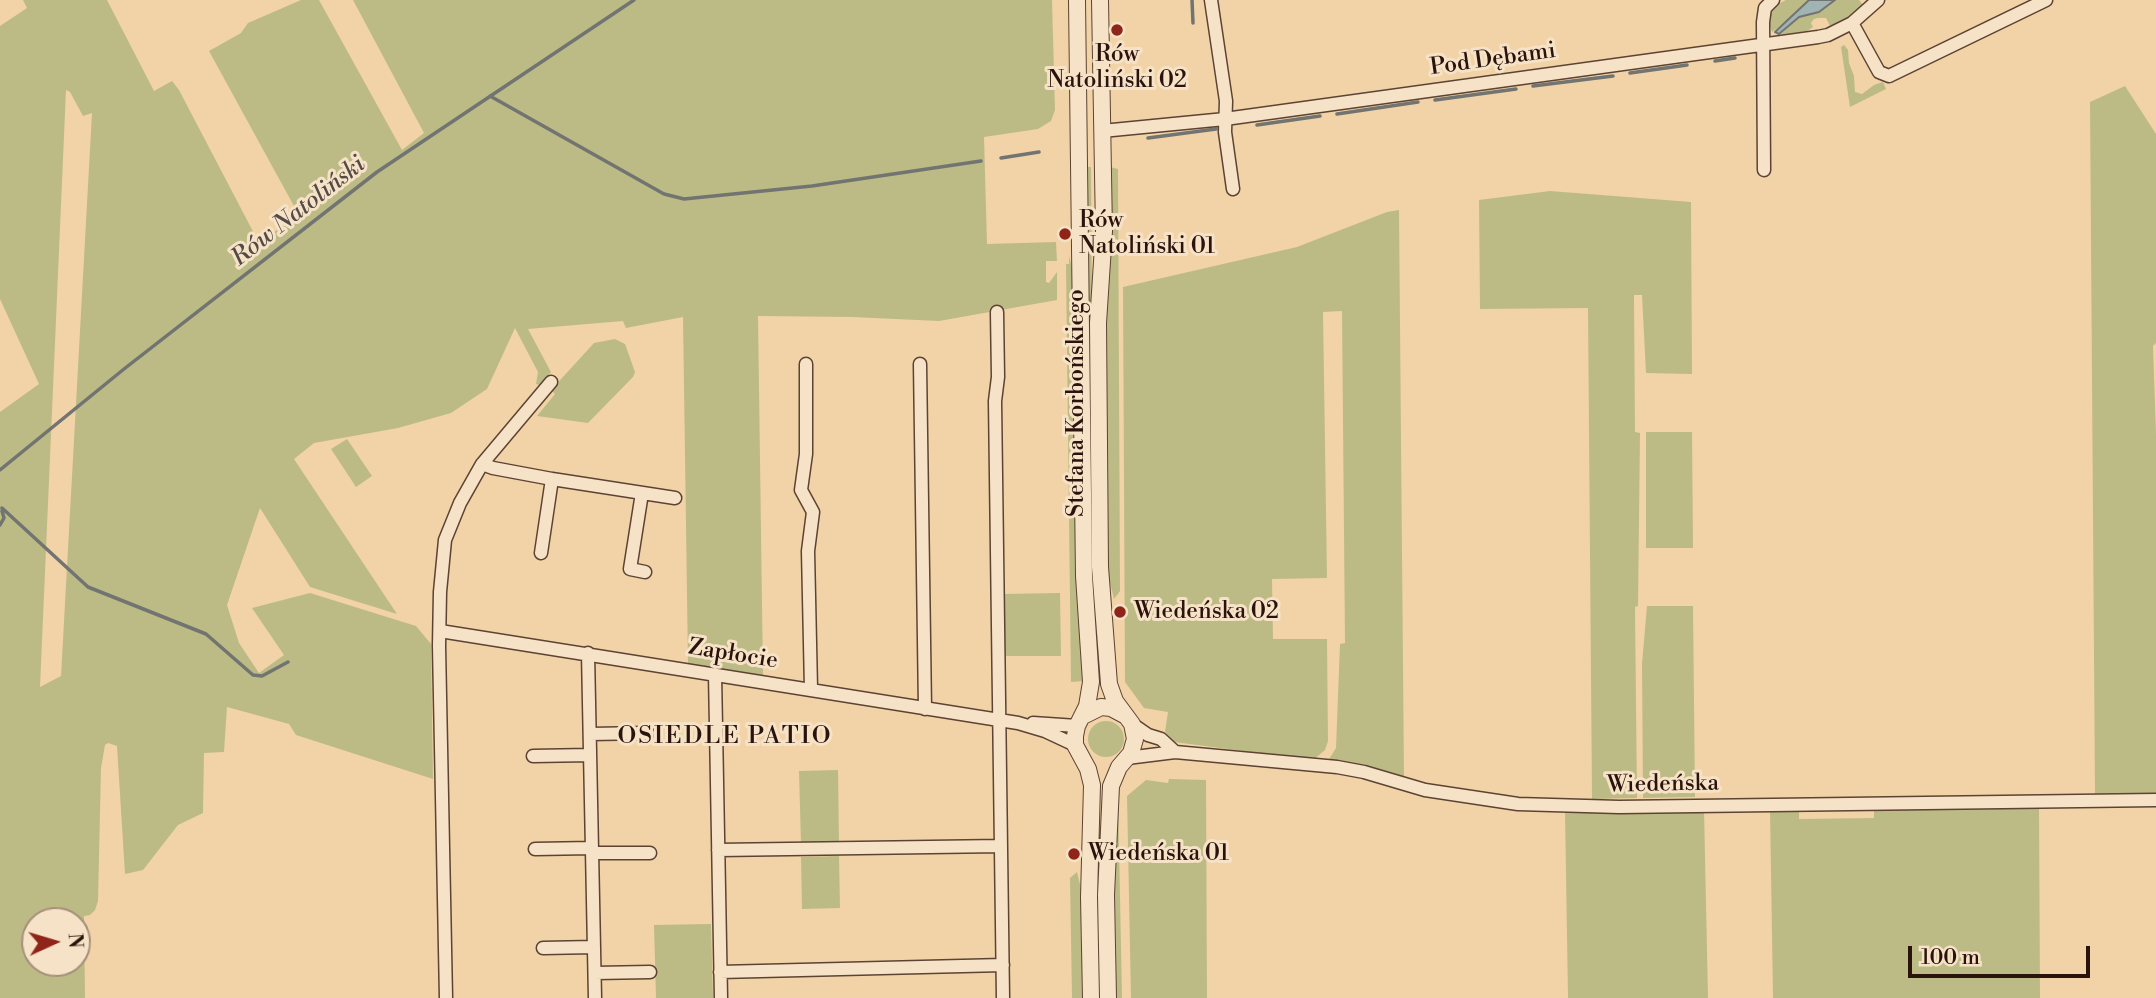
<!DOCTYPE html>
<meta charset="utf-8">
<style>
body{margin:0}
#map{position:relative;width:2156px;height:998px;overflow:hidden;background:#f1d3a7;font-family:"Libre Bodoni",serif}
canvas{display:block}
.north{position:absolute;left:21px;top:907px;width:70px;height:70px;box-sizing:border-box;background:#f6e2c6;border:2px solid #a48f7c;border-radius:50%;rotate:86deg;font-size:19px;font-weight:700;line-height:28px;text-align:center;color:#2a130c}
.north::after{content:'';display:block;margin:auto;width:24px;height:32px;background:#8f2418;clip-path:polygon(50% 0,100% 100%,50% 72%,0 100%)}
.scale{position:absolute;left:1908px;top:946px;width:182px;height:32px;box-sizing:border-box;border:4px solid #2a130c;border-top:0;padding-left:9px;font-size:21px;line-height:24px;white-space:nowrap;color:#2a130c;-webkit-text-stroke:5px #f6e2c6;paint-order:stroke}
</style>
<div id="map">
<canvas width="2156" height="998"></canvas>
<div class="north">N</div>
<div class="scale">100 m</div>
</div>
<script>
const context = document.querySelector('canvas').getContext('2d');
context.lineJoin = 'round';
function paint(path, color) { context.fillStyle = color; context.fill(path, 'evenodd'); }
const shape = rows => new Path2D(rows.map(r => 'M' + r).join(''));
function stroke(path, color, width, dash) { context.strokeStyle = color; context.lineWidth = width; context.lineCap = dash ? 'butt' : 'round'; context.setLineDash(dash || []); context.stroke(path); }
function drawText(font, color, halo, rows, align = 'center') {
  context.font = font + ' "Libre Bodoni",serif'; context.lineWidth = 6; context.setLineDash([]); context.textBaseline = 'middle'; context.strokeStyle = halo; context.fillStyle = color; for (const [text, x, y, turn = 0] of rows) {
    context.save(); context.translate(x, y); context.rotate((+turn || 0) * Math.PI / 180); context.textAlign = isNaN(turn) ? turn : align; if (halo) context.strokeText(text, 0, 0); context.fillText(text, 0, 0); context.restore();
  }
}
paint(shape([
 [23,0,107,0,154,91,172,81,179,90,258,241,300,217,209,51,241,33,248,23,301,0,319,0,402,150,424,133,353,0,1052,0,1055,110,1051,121,1038,129,984,137,987,244,1056,242,1057,261,1046,261,1046,282,1049,283,1057,272,1057,300,939,321,852,317,758,316,763,675,688,664,683,317,626,328,623,321,528,329,551,372,540,385,536,384,538,372,515,328,487,389,451,413,398,428,314,443,294,459,397,614,310,587,260,508,227,605,239,643,259,673,284,655,252,608,310,593,416,626,431,644,433,779,296,735,289,724,227,707,224,752,204,753,203,813,178,825,143,870,125,874,117,746,108,743,105,745,101,768,98,901,95,910,90,915,84,916,85,998,0,998,0,412,39,384,0,299,0,26,27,8],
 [66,90,70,92,83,116,92,113,61,676,40,687],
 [35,921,77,921,77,963,35,963],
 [1786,0,1809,0,1791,18,1772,32,1769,23,1769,16,1776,5],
 [1835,0,1859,0,1863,5,1857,12,1830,26,1826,18,1818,18,1814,19,1811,23,1813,27,1807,31,1780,35,1799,17,1819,12],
 [1844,45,1848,50,1849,63,1854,76,1855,92,1862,94,1874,85,1883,82,1886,89,1850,107,1841,47],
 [2125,86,2156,134,2156,343,2153,346,2156,434,2156,795,2095,795,2090,102],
 [1086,167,1091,167,1092,303,1102,680,1098,681,1090,558],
 [1110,167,1118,169,1120,591,1114,599,1107,571,1105,319],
 [1550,191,1691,202,1692,374,1646,373,1642,295,1634,295,1635,432,1640,433,1638,606,1635,607,1637,798,1592,799,1588,308,1480,309,1479,200],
 [1399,210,1404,779,1328,761,1336,748,1340,644,1345,643,1342,311,1323,312,1327,578,1272,579,1273,639,1327,639,1328,741,1325,750,1313,760,1174,742,1165,732,1168,712,1144,708,1125,682,1123,287,1297,247,1387,212],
 [1069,256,1074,276,1085,681,1071,682,1066,264,1069,264],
 [615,339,625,344,635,372,633,377,588,423,537,416,555,394,551,390,594,343],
 [1646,432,1692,432,1693,548,1646,548],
 [347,439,372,476,356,487,331,449],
 [1060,593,1061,656,1005,656,1004,594],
 [1647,606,1693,606,1695,797,1643,798,1642,664],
 '1088 739a18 18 0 1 1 36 0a18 18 0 1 1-36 0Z',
 [838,770,839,843,801,844,799,771],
 [1169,779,1206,780,1207,998,1131,998,1127,796,1146,780,1168,783],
 [1118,795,1122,998,1114,998,1112,887],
 [2039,806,2040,998,1773,998,1770,809,1799,808,1799,819,1874,818,1874,807],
 [1704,809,1708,998,1568,998,1565,811],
 [839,856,840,908,802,909,801,857],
 [1077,872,1083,897,1084,998,1072,998,1070,878],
 [711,924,713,998,656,998,654,925]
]), '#bdbb85');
const water = shape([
 [1809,0,1835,0,1819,12,1799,17,1779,34,1775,32,1809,0]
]);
paint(water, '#a1b4b4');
stroke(water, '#717471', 2);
stroke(shape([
 [1192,0,1193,23],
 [1715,61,1735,58],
 [1630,73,1687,65],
 [1533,86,1613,76],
 [490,96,664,194,684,199,812,186,981,161],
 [1435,100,1516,89],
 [1337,114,1418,102],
 [1257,125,1320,116],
 [1148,138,1216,129],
 [1001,158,1039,152],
 [0,470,124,369,377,172,634,0],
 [2,508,88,587,206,634,253,675,262,676,288,662],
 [0,525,4,518,2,511]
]), '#717471', 3.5);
const minor = shape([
 [1211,0,1226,101,1225,132,1233,189],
 [1852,23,1879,72,1889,76,2046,0],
 [1102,131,1225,119,1818,37,1828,35,1852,23,1878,0],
 [1764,170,1763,22,1765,8,1773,0],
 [997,312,998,377,995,401,1003,998],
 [806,364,806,454,801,490,813,512,808,551,811,689],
 [920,364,925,709],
 [482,464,493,468,552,479,675,498],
 [642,493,630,569,645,572],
 [541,553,552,479],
 [440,631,1018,723,1045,731,1075,745],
 [588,653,595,998],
 [715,674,721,998],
 [1033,723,1077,726],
 [1132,724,1148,735,1161,739,1175,752],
 [590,734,648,733],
 [533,756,590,755],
 [1127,758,1175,752,1337,767,1364,772,1425,790,1518,804,1619,807,2156,800],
 [535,849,592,848],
 [718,850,1001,846],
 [592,853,650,853],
 [543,948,594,947],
 [720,972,1003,965],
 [595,973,650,972],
 [446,998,439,646,440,592,445,540,460,503,482,464,551,382]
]);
const tertiary = shape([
 [1077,0,1084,576,1091,682,1087,706,1077,726,1075,736,1075,745,1088,769,1092,785,1089,897,1091,998],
 [1100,0,1104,231,1098,323,1100,567,1109,684,1115,701,1132,724,1135,739,1131,753,1119,767,1111,786,1106,895,1108,998],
 [1083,716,1101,707,1111,708,1126,716]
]);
stroke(minor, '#5c4333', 15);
stroke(tertiary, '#5c4333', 18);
stroke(minor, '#f6e2c6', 12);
stroke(tertiary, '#f6e2c6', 16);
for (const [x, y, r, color] of [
 [1117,30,7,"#8f2418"],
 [1065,234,7,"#8f2418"],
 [1120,612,7,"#8f2418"],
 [1074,854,7,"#8f2418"]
]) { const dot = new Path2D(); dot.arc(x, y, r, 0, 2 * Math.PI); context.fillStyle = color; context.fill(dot); stroke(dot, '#f6e2c6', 2.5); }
drawText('23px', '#2a130c', '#f6e2c6', [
 ["Rów",1117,55,"center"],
 ["Natoliński 02",1117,81,"center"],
 ["Rów",1079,221],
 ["Natoliński 01",1079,247],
 ["Wiedeńska 02",1134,612],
 ["Wiedeńska 01",1088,854]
], 'left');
drawText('23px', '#2a130c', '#f6e2c6', [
 ["Pod Dębami",1493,60,-8],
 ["Stefana Korbońskiego",1077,403,-90],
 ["Zapłocie",733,655,9],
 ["Wiedeńska",1663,785,-1]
]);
drawText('italic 24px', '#544b47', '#f6e2c6', [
 ["Rów Natoliński",299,212,-38]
]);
context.letterSpacing = '2px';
drawText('24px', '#2a130c', '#f6e2c6', [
 ["OSIEDLE PATIO",725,737]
]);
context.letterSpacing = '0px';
</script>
